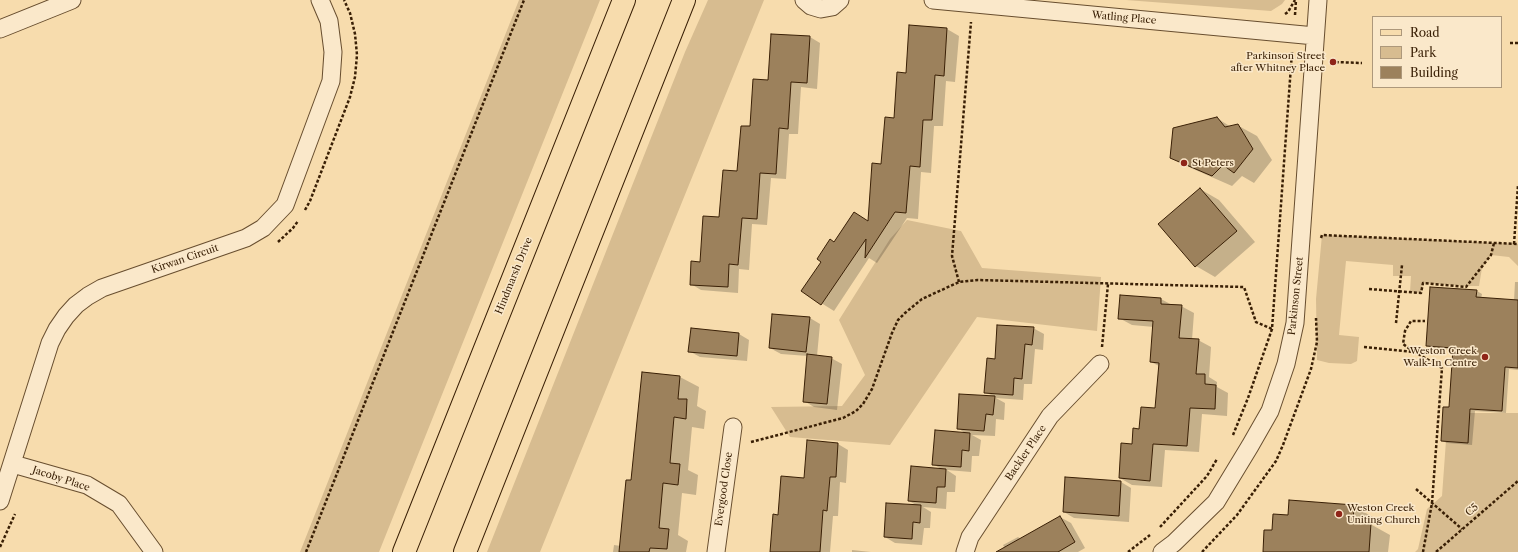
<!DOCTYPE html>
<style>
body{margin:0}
#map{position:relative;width:1518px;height:552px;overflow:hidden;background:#f7dcad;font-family:"Libre Caslon Text",serif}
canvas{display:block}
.legend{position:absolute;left:1372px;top:16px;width:130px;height:72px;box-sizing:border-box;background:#fae8ca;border:1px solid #ad987b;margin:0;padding:5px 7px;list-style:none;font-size:12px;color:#391f05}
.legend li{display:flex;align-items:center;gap:8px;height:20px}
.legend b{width:20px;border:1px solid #ad987b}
</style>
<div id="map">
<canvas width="1518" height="552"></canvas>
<ul class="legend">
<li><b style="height:5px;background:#f7dcad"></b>Road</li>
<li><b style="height:11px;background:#d7bc90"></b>Park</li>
<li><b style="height:11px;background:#9c815c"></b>Building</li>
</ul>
</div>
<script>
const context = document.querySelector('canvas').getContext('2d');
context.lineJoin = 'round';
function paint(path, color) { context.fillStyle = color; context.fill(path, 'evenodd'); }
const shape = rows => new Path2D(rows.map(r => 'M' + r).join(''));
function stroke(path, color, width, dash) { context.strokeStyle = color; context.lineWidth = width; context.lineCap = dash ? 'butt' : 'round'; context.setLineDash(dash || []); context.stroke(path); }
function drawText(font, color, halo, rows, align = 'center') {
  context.font = font + ' "Libre Caslon Text",serif'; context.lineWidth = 3; context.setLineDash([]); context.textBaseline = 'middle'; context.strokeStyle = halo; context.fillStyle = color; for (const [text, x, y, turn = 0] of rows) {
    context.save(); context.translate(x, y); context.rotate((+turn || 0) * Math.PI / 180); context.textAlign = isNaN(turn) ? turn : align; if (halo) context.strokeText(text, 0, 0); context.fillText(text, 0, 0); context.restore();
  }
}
paint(shape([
 [519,0,600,0,379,552,300,552],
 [708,0,764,0,540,552,487,552,685,52],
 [1126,0,1285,0,1282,4,1271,11],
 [907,220,961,231,982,268,1101,277,1097,331,977,317,890,445,790,437,771,407,842,406,865,375,839,320,890,239],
 [1322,235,1518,244,1518,266,1509,257,1491,255,1482,268,1479,286,1467,286,1423,283,1421,293,1410,292,1411,276,1393,276,1393,265,1346,261,1339,335,1359,337,1357,361,1351,364,1329,363,1317,360,1316,299],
 [1448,413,1518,413,1518,552,1415,552,1418,549,1427,509,1442,496]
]), '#d7bc90');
paint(shape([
 [947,29,959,36,955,82,946,81,943,126,934,126,931,173,921,172,918,219,907,218,877,263,869,258,834,311,802,291,835,243,869,222,882,165,907,74],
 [772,35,810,37,820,43,817,89,801,87,798,134,789,134,786,179,771,178,767,225,752,224,749,270,739,269,738,293,701,290,691,284,720,218,738,172,751,127,769,81],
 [1217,118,1231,127,1237,125,1257,136,1272,160,1254,183,1242,176,1232,186,1191,168,1172,157],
 [1200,189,1219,200,1255,242,1215,277,1196,266],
 [1515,282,1518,282,1518,370,1509,369,1506,413,1475,411,1472,445,1447,443,1442,441,1450,408,1454,350,1432,348,1427,345,1477,291,1482,294,1481,299,1514,301],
 [1161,299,1172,305,1181,306,1194,313,1192,340,1198,340,1211,347,1209,377,1217,382,1217,387,1228,393,1227,416,1202,414,1199,452,1165,450,1162,487,1132,485,1120,478,1140,430,1156,409,1159,366,1151,362,1154,327,1132,325,1119,318],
 [810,318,820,324,817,356,831,358,842,364,837,410,814,407,804,401,808,356,781,354,770,348],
 [1033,328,1044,334,1043,350,1035,349,1032,384,1024,384,1023,400,996,398,1005,403,1004,420,996,419,995,436,972,435,981,440,979,456,972,456,971,472,947,470,956,476,955,492,947,492,946,509,923,507,931,512,930,528,924,528,922,545,895,543,885,537,918,506,909,501,943,470,933,464,966,434,958,428,995,397,985,392,996,360],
 [739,334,749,340,747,361,700,357,689,351],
 [643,373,680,377,699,387,697,406,706,411,704,429,692,427,688,470,698,475,696,495,682,493,678,535,688,541,686,552,613,552,614,545,621,546,632,481],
 [808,441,838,444,848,450,846,483,840,482,838,516,833,516,830,552,771,552,779,516,805,479],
 [1121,482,1131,488,1129,522,1074,518,1064,512],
 [1353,506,1373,517,1372,525,1390,535,1388,552,1264,552,1273,531,1289,516],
 [1060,517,1071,523,1085,548,1078,552,1007,552,1003,545,1018,537,1021,539],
 [852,550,871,552,852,552]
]), '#0003');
const building = shape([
 [909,25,947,28,944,76,935,75,932,120,923,120,920,167,910,166,906,213,895,212,865,258,866,239,821,305,801,291,821,262,817,259,830,239,834,242,854,212,868,221,872,163,881,164,885,117,894,118,897,72,906,73,909,25],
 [771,34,810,36,807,83,791,82,788,129,779,128,776,174,760,173,757,219,742,218,738,265,729,264,728,287,690,285,691,261,700,262,703,216,719,217,723,170,737,171,741,126,750,126,753,79,768,80,771,34],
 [1217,117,1225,127,1238,124,1253,149,1234,173,1223,165,1212,176,1170,158,1173,128,1217,117],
 [1200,188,1237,231,1195,267,1158,224,1200,188],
 [1430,287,1477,290,1476,297,1518,300,1518,368,1505,367,1502,411,1470,409,1468,443,1441,441,1443,407,1449,407,1453,348,1426,346,1430,287],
 [1120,295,1161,298,1161,304,1182,305,1179,338,1199,339,1196,374,1205,374,1205,384,1216,385,1215,409,1190,408,1187,446,1153,444,1150,481,1119,478,1121,443,1132,444,1133,428,1139,429,1141,407,1155,408,1159,363,1150,362,1153,321,1118,319,1120,295],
 [772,314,810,317,806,352,769,348,772,314],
 [997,325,1034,327,1032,345,1025,344,1022,379,1014,378,1013,395,984,393,987,358,995,359,997,325],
 [691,328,739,333,737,356,688,352,691,328],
 [807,354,832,357,827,404,803,402,807,354],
 [642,372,680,376,678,399,687,399,686,419,674,417,670,463,680,464,678,485,663,483,659,528,669,529,667,549,650,548,649,552,619,552,626,480,631,480,642,372],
 [959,394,995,396,993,415,986,414,984,431,957,429,959,394],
 [935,430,970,433,969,451,962,450,961,467,932,465,935,430],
 [807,440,838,443,836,477,830,477,827,511,823,510,820,552,770,552,773,514,778,515,781,476,804,478,807,440],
 [911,466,946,469,945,487,937,487,936,503,908,501,911,466],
 [1065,477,1121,481,1119,516,1063,512,1065,477],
 [1289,500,1354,505,1353,522,1371,523,1369,552,1263,552,1264,530,1272,530,1273,514,1288,515,1289,500],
 [886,503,921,505,920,523,913,522,912,539,884,537,886,503],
 [1060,516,1075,542,1058,552,996,552,1060,516]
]);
paint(building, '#9c815c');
stroke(building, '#391f05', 1);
const street = shape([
 [804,0,811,6,821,9,832,7,840,0],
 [933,0,1315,36],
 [0,29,72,0],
 [13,464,87,485,119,504,154,552],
 [0,501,50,343,57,329,66,316,76,305,88,296,102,288,246,238,263,228,285,205,331,81,333,52,329,21,320,0],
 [716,552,733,427],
 [965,552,970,537,1050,416,1100,364],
 [1162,552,1174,543,1216,502,1250,446,1270,411,1286,364,1295,323,1318,0]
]);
const primary = shape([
 [404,552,624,0],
 [465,552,684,0]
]);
stroke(street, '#684e2f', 19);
stroke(primary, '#391f05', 24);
stroke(shape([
 [1285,14,1288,12,1295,0],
 [1295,15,1296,0],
 [1510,43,1518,43],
 [1334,60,1333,62,1362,63],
 [305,210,310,201,350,97,355,77,357,55,355,34,350,13,344,0],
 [1321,238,1322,235,1518,244],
 [278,242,293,228,298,221],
 [1514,244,1518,185],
 [959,282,952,256,971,22],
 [1369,289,1421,293,1423,283,1466,287,1491,255,1494,243],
 [1396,323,1402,265],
 [1102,347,1108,284],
 [1364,347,1415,352,1442,368,1432,503,1423,552],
 [1414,352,1403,344,1405,331,1411,321,1425,321],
 [1233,435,1248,398,1272,329,1292,52],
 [751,442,843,418,856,411,863,404,872,389,892,333,898,320,905,313,922,299,959,282,978,280,1244,287,1256,322,1272,329],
 [1416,489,1462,529],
 [1160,527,1207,476,1217,459],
 [0,547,15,514],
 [306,552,524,0],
 [1128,552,1150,535],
 [1202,552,1237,515,1276,461,1283,445,1311,369,1317,342,1316,318],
 [1436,552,1518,481]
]), '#391f05', 2.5, [3, 2]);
stroke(street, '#fae8ca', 17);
stroke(primary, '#f7dcad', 22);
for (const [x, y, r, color] of [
 [1333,62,4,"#8f2418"],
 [1184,163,4,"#8f2418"],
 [1485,357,4,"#8f2418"],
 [1339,514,4,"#8f2418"]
]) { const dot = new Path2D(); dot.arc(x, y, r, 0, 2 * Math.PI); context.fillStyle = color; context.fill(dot); stroke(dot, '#fae8ca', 1.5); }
drawText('10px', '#391f05', '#fae8ca', [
 ["Watling Place",1124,18,5],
 ["Kirwan Circuit",185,259,-19],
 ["Hindmarsh Drive",514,276,-68],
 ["Parkinson Street",1296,296,-84],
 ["Backler Place",1026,453,-56],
 ["Jacoby Place",61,479,18],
 ["Evergood Close",724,489,-82],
 ["C5",1472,510,-41]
]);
drawText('10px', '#391f05', '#fae8ca', [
 ["Parkinson Street",1325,56],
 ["after Whitney Place",1325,68],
 ["St Peters",1192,163,"left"],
 ["Weston Creek",1477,351],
 ["Walk-In Centre",1477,363],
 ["Weston Creek",1347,508,"left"],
 ["Uniting Church",1347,520,"left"]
], 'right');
</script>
